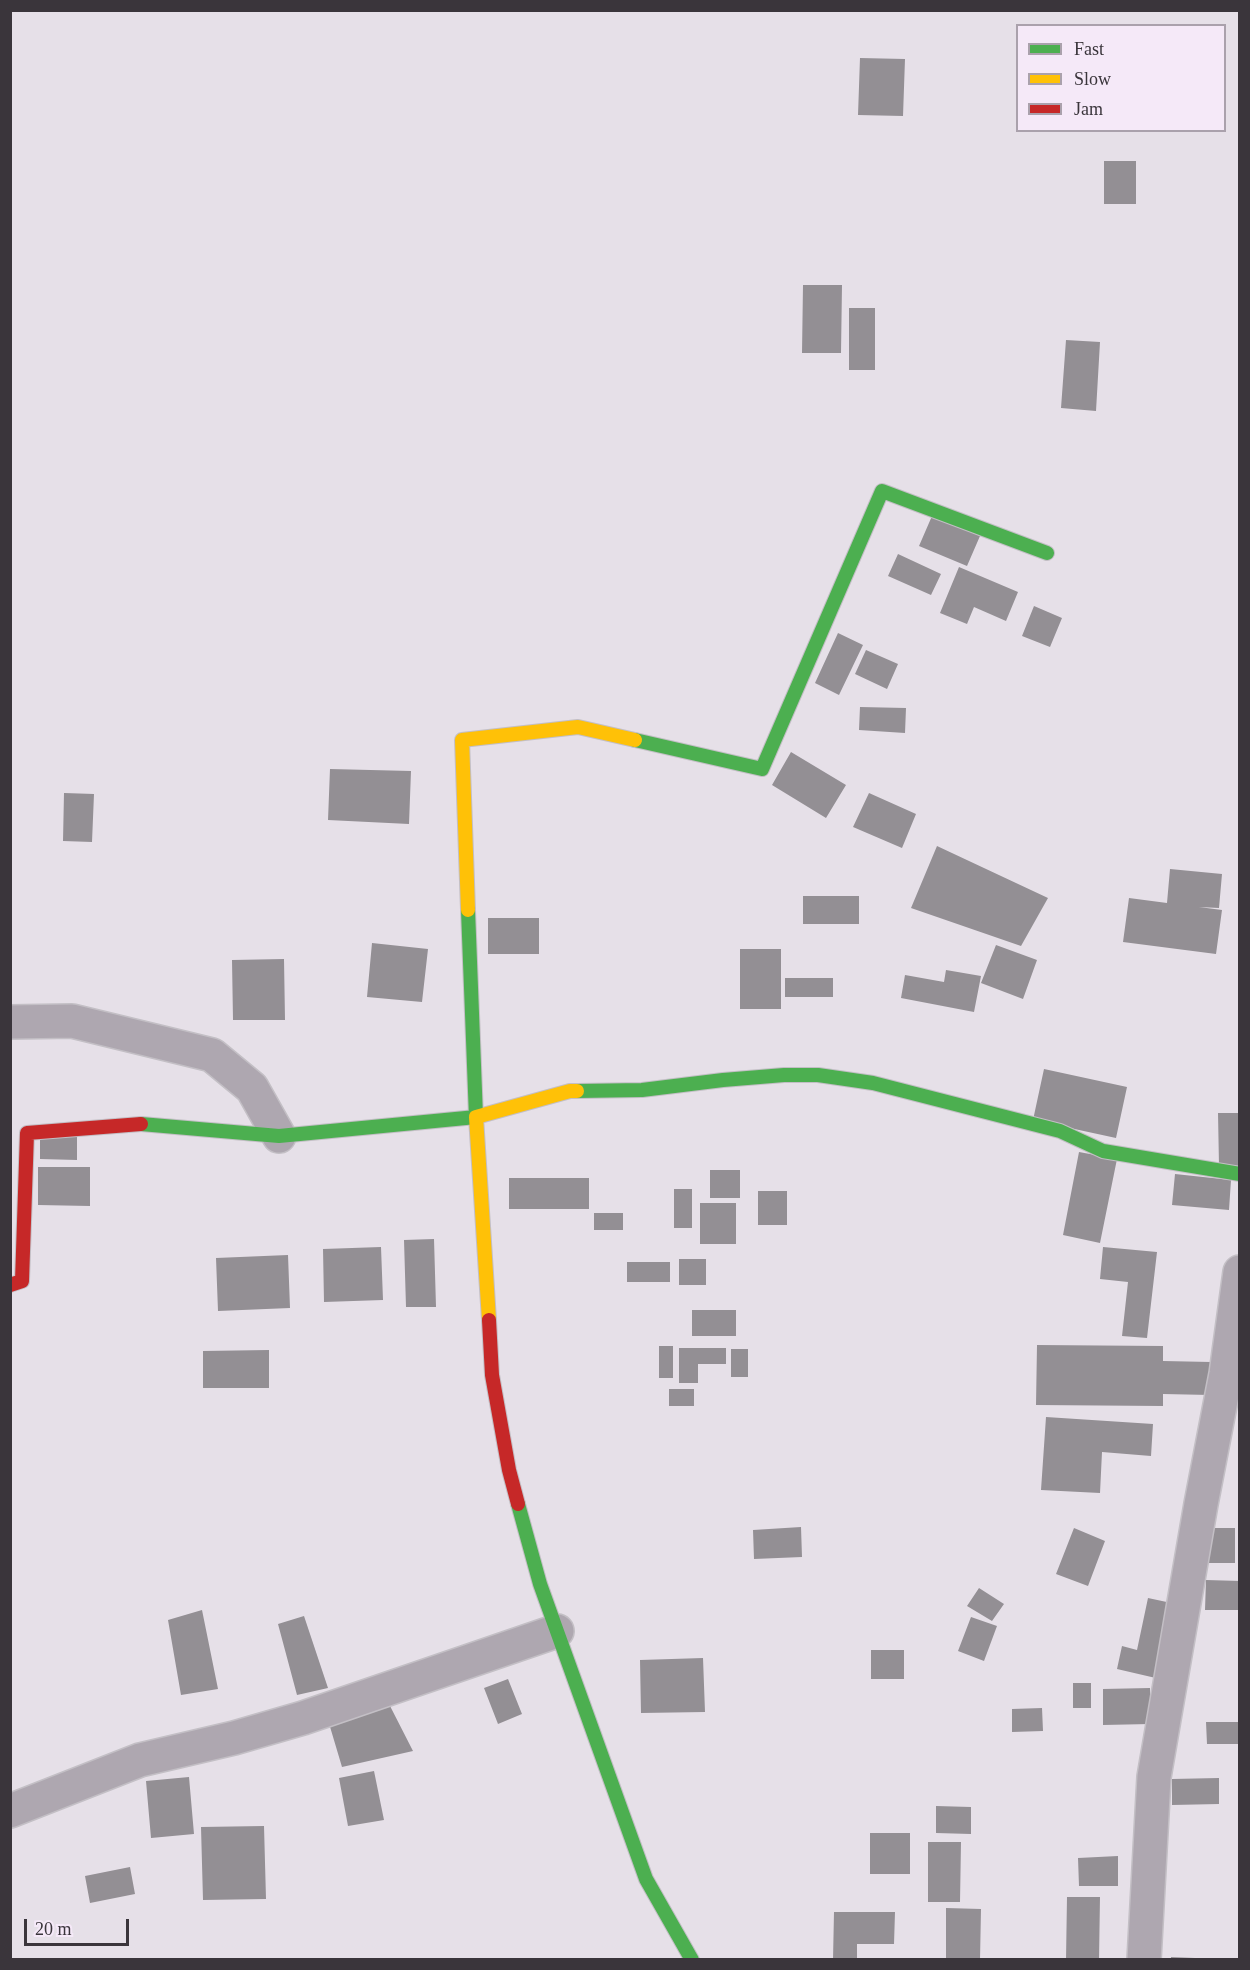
<!DOCTYPE html>
<style>
body{margin:0}
#map{position:relative;width:1250px;height:1970px;overflow:hidden;background:#e6e0e8;font-family:Georgia,serif}
canvas{display:block}
.frame{position:absolute;inset:0;border:12px solid #3a353b;pointer-events:none}
.legend{position:absolute;left:1016px;top:24px;width:210px;height:108px;box-sizing:border-box;background:#f5e9f8;border:2px solid #aaa1ac;margin:0;padding:8px 10px;list-style:none;font-size:18px;color:#3a353b}
.legend li{display:flex;align-items:center;gap:12px;height:30px}
.legend b{width:30px;border:2px solid #aaa1ac}
.scale{position:absolute;left:24px;top:1919px;width:105px;height:27px;box-sizing:border-box;border:3px solid #3a353b;border-top:0;padding-left:8px;font-size:18px;line-height:21px;white-space:nowrap;color:#3a353b;-webkit-text-stroke:4px #f5e9f8;paint-order:stroke}
</style>
<div id="map">
<canvas width="1250" height="1970"></canvas>
<div class="frame"></div>
<ul class="legend">
<li><b style="height:8px;background:#4caf50"></b>Fast</li>
<li><b style="height:8px;background:#ffc107"></b>Slow</li>
<li><b style="height:8px;background:#c62828"></b>Jam</li>
</ul>
<div class="scale">20 m</div>
</div>
<script>
const context = document.querySelector('canvas').getContext('2d');
context.lineJoin = 'round';
function paint(path, color) { context.fillStyle = color; context.fill(path, 'evenodd'); }
const shape = rows => new Path2D(rows.map(r => 'M' + r).join(''));
function stroke(path, color, width, dash) { context.strokeStyle = color; context.lineWidth = width; context.lineCap = dash ? 'butt' : 'round'; context.setLineDash(dash || []); context.stroke(path); }
paint(shape([
 [860,58,905,59,903,116,858,115],
 [1104,161,1136,161,1136,204,1104,204],
 [803,285,842,285,841,353,802,353],
 [849,308,875,308,875,370,849,370],
 [1066,340,1100,342,1096,411,1061,408],
 [932,516,980,536,967,566,919,546],
 [898,554,941,574,931,595,888,576],
 [959,567,1018,592,1006,621,974,607,967,624,940,613],
 [1034,606,1062,618,1050,647,1022,636],
 [838,633,863,645,839,695,815,683],
 [866,650,898,664,887,689,855,674],
 [860,707,906,708,905,733,859,730],
 [791,752,846,785,826,818,772,785],
 [330,769,411,771,409,824,328,820],
 [64,793,94,794,92,842,63,841],
 [869,793,916,814,902,848,853,827],
 [937,846,1048,898,1021,946,911,908],
 [1170,869,1222,874,1219,908,1199,907,1222,910,1216,954,1123,942,1129,898,1167,903],
 [803,896,859,896,859,924,803,924],
 [488,918,539,918,539,954,488,954],
 [372,943,428,949,422,1002,367,997],
 [996,945,1037,960,1023,999,981,983],
 [740,949,781,949,781,1009,740,1009],
 [284,959,285,1020,233,1020,232,960],
 [946,970,981,976,974,1012,901,998,905,975,944,982],
 [785,978,833,978,833,997,785,997],
 [1044,1069,1127,1087,1116,1138,1033,1120],
 [1218,1113,1240,1113,1240,1166,1219,1166],
 [40,1135,77,1135,77,1160,40,1159],
 [1079,1152,1117,1159,1100,1243,1063,1235],
 [38,1167,90,1167,90,1206,38,1205],
 [710,1170,740,1170,740,1198,710,1198],
 [1175,1174,1231,1180,1229,1210,1172,1205],
 [509,1178,589,1178,589,1209,509,1209],
 [674,1189,692,1189,692,1228,674,1228],
 [758,1191,787,1191,787,1225,758,1225],
 [700,1203,736,1203,736,1244,700,1244],
 [594,1213,623,1213,623,1230,594,1230],
 [434,1239,436,1307,406,1307,404,1240],
 [381,1247,383,1300,324,1302,323,1249],
 [1103,1247,1157,1252,1147,1338,1122,1336,1128,1282,1100,1279],
 [288,1255,290,1308,218,1311,216,1258],
 [679,1259,706,1259,706,1285,679,1285],
 [627,1262,670,1262,670,1282,627,1282],
 [692,1310,736,1310,736,1336,692,1336],
 [1037,1345,1163,1346,1163,1361,1211,1362,1210,1395,1163,1394,1163,1406,1036,1405],
 [659,1346,673,1346,673,1378,659,1378],
 [679,1348,726,1348,726,1364,698,1364,698,1383,679,1383],
 [731,1349,748,1349,748,1377,731,1377],
 [269,1350,269,1388,203,1388,203,1351],
 [669,1389,694,1389,694,1406,669,1406],
 [1046,1417,1153,1424,1151,1456,1102,1452,1100,1493,1041,1490],
 [801,1527,802,1557,754,1559,753,1530],
 [1074,1528,1105,1541,1088,1586,1056,1574],
 [1208,1528,1235,1528,1235,1563,1207,1563],
 [1206,1580,1240,1581,1240,1610,1205,1610],
 [979,1588,1004,1604,992,1621,967,1606],
 [1148,1598,1176,1604,1160,1679,1117,1669,1122,1646,1137,1650],
 [202,1610,218,1689,181,1695,168,1620],
 [304,1616,328,1688,297,1695,278,1624],
 [971,1617,997,1626,984,1661,958,1651],
 [871,1650,904,1650,904,1679,871,1679],
 [703,1658,705,1712,641,1713,640,1660],
 [508,1679,522,1714,498,1724,484,1688],
 [1073,1683,1091,1683,1091,1708,1073,1708],
 [1150,1688,1150,1724,1103,1725,1103,1689],
 [389,1704,413,1751,342,1767,328,1720],
 [1042,1708,1043,1731,1012,1732,1012,1709],
 [1206,1722,1239,1722,1240,1744,1207,1744],
 [374,1771,384,1820,348,1826,339,1778],
 [189,1777,194,1834,151,1838,146,1781],
 [1219,1778,1219,1804,1172,1805,1172,1779],
 [936,1806,971,1807,971,1834,936,1833],
 [264,1826,266,1899,203,1900,201,1827],
 [870,1833,910,1833,910,1874,870,1874],
 [928,1842,961,1842,960,1902,928,1902],
 [1118,1856,1118,1886,1079,1886,1078,1858],
 [130,1867,135,1894,90,1903,85,1876],
 [1067,1897,1100,1897,1099,1960,1066,1960],
 [946,1908,981,1909,980,1960,946,1960],
 [834,1912,895,1912,894,1944,857,1944,857,1960,833,1960],
 [1171,1957,1195,1958,1195,1960,1171,1960]
]), '#938f94');
const street = shape([
 [10,1022,72,1021,212,1055,252,1088,279,1136],
 [10,1811,140,1760,234,1738,303,1718,557,1631],
 [1144,1960,1154,1777,1201,1504,1226,1374,1240,1272]
]);
const fast = shape([
 [635,740,762,769,882,491,1047,553],
 [577,1091,642,1090,723,1080,784,1075,818,1075,873,1083,1060,1131,1103,1151,1240,1174],
 [141,1124,279,1136,476,1117,468,910],
 [518,1504,540,1584,646,1879,692,1960]
]);
const slow = shape([
 [468,910,462,740,578,727,635,740],
 [489,1320,476,1117,570,1091,577,1091]
]);
const jam = shape([
 [10,1285,22,1281,27,1133,141,1124],
 [489,1320,492,1375,509,1470,518,1504]
]);
stroke(street, '#c3bfc5', 36);
stroke(fast, '#c3bfc5', 16);
stroke(slow, '#c3bfc5', 16);
stroke(jam, '#c3bfc5', 16);
stroke(street, '#aea7b0', 33);
stroke(fast, '#4caf50', 14);
stroke(slow, '#ffc107', 14);
stroke(jam, '#c62828', 14);
</script>
